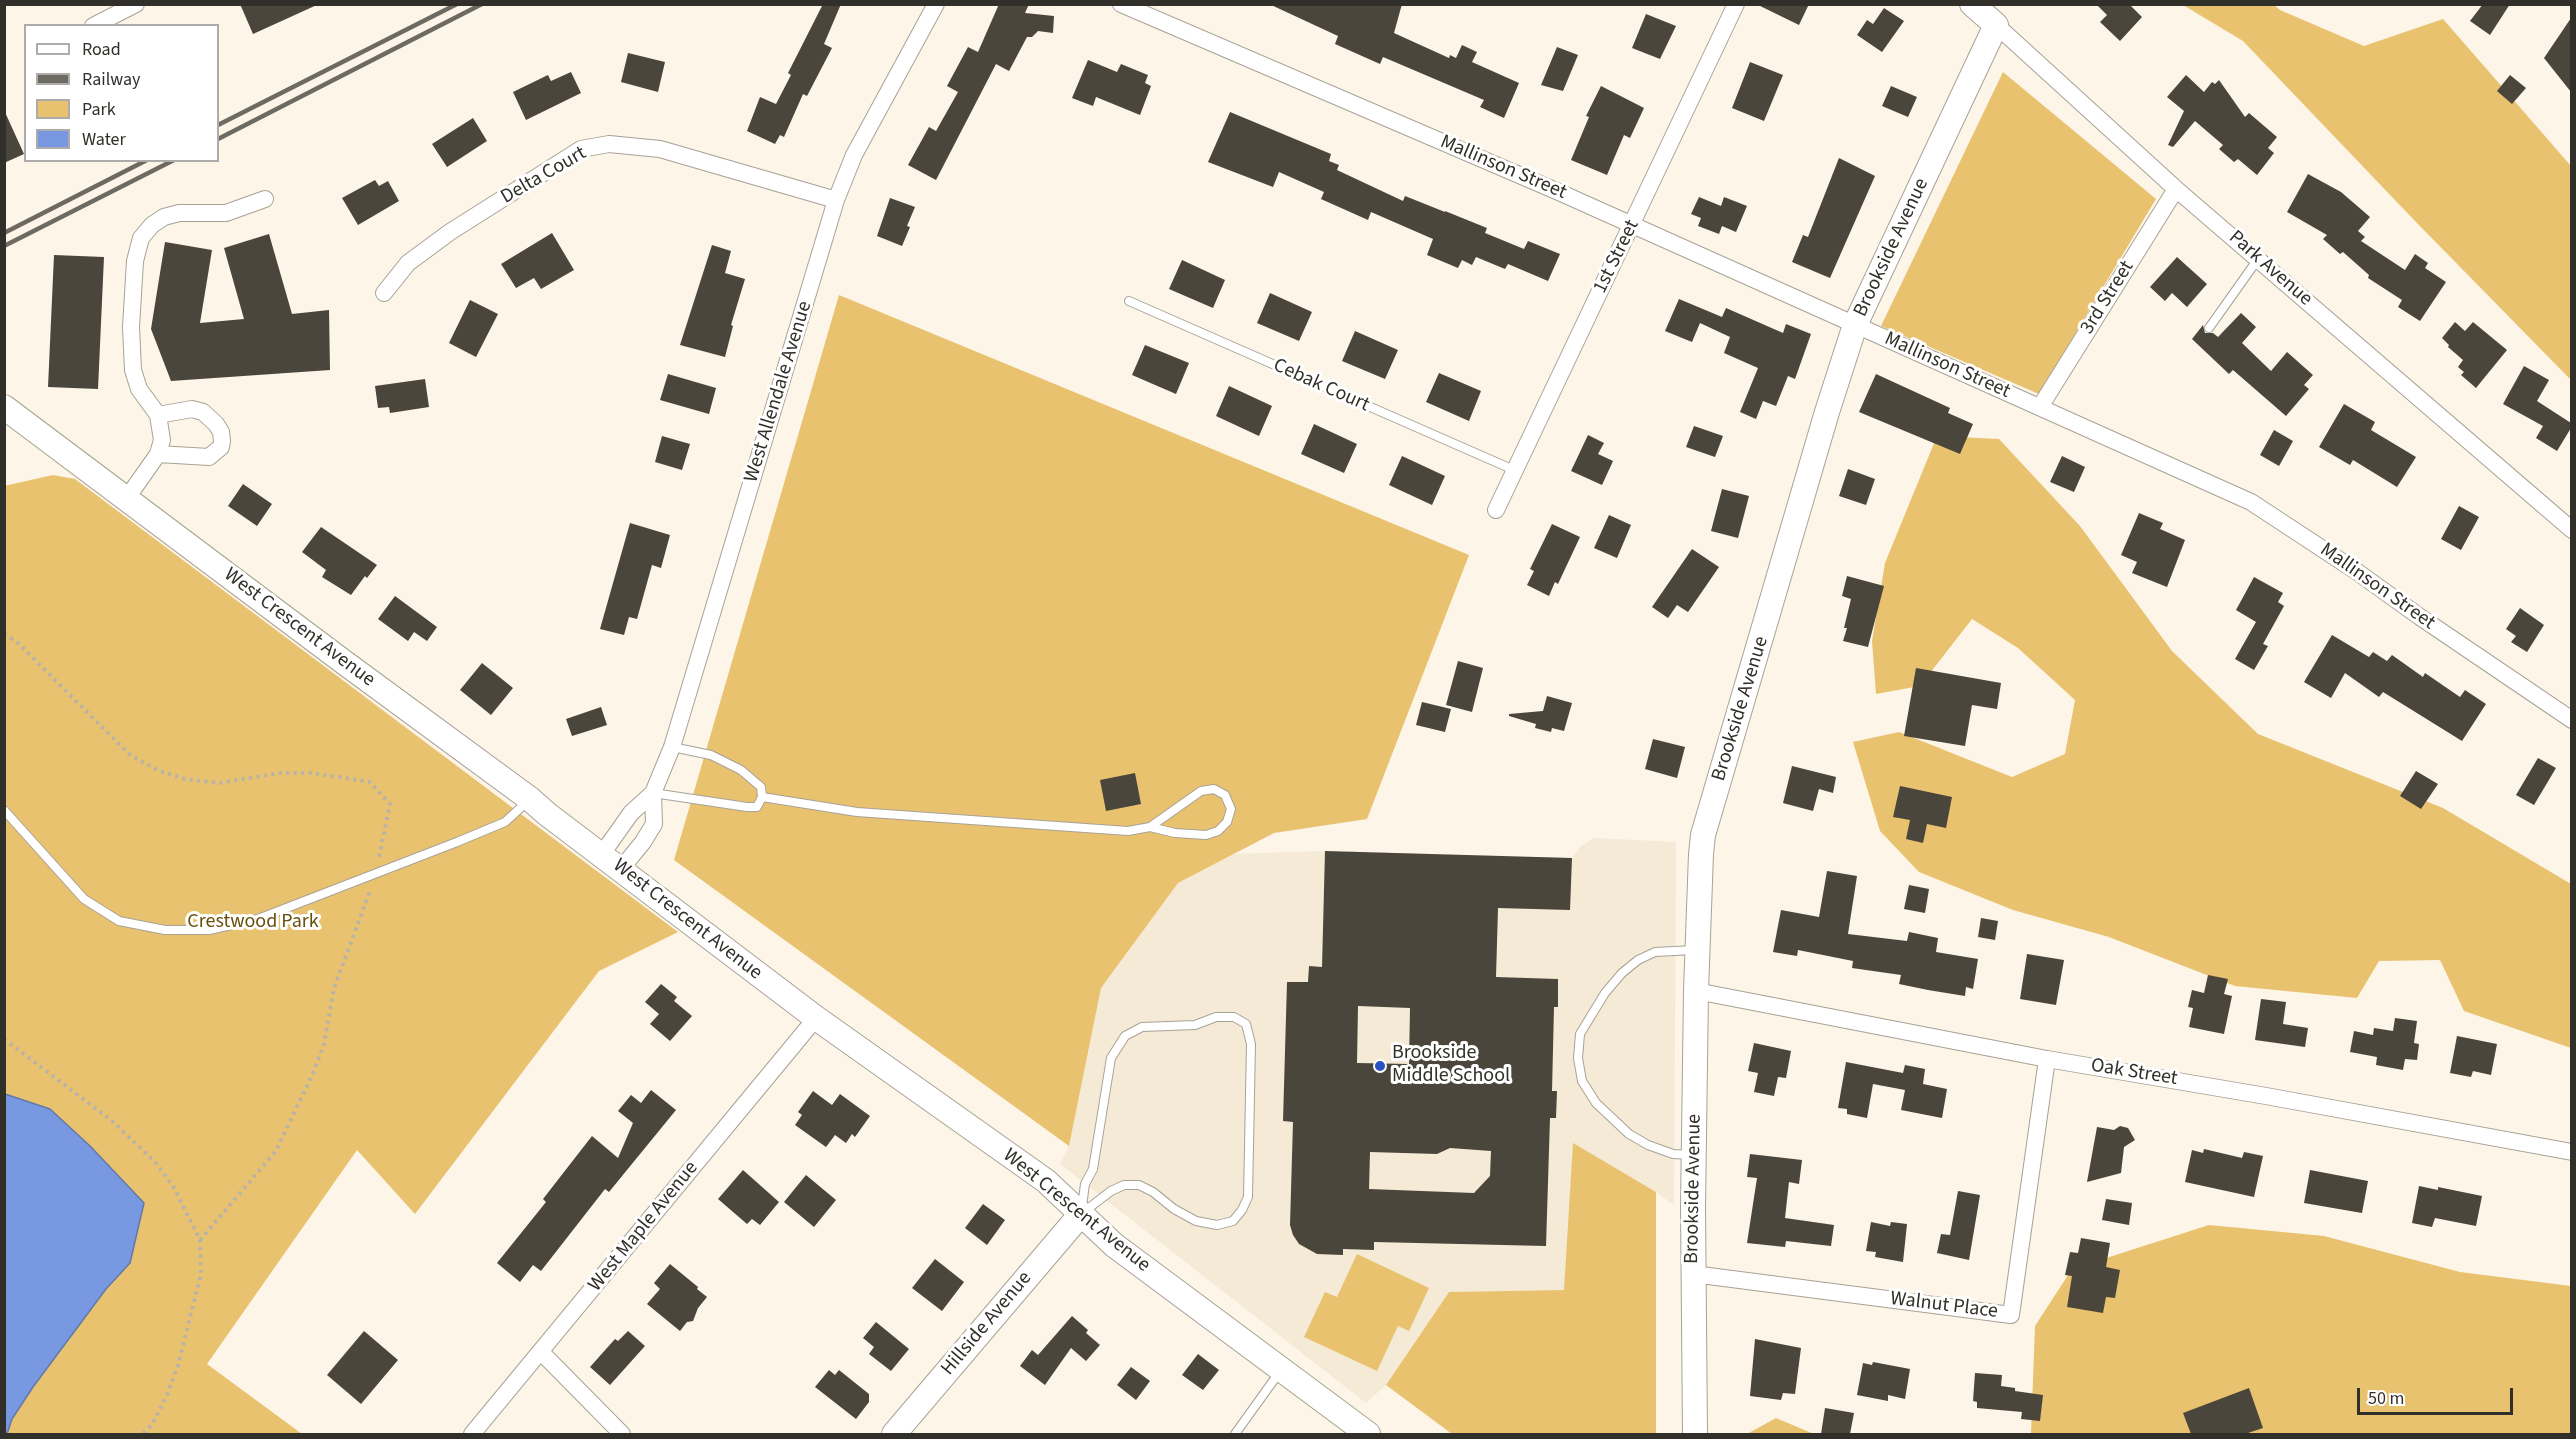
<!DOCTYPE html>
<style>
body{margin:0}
#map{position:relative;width:2576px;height:1439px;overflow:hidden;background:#fcf5e8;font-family:"Source Sans 3",sans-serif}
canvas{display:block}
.frame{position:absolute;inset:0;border:6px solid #312f2a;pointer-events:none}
.legend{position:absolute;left:24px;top:24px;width:195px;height:138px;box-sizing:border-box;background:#fff;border:2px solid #adacaa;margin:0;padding:8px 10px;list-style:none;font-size:18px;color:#312f2a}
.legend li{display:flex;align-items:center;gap:12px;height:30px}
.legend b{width:30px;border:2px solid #adacaa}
.scale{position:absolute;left:2357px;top:1388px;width:156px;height:27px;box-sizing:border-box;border:3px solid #312f2a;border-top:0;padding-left:8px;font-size:18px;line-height:21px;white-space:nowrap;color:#312f2a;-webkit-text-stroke:4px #fff;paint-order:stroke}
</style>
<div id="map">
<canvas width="2576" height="1439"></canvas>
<div class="frame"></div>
<ul class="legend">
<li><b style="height:8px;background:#fff"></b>Road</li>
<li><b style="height:8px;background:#6d6a62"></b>Railway</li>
<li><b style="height:16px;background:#e9c26f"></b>Park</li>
<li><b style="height:16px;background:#7899e1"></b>Water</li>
</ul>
<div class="scale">50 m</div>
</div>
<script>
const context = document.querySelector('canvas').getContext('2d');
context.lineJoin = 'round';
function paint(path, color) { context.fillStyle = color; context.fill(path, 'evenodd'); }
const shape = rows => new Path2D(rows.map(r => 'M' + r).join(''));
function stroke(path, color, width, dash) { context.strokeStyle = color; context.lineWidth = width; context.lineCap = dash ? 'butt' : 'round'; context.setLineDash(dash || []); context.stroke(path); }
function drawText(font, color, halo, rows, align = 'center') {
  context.font = font + ' "Source Sans 3",sans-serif'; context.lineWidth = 6; context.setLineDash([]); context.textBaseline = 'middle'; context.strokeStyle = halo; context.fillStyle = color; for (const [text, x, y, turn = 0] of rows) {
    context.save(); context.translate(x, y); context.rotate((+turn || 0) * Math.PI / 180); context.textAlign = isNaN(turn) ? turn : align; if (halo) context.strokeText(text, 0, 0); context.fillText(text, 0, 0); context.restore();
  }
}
paint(shape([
 [1594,838,1676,842,1674,1205,1656,1192,1573,1144,1565,1290,1449,1292,1386,1385,1366,1403,1060,1164,1069,1146,1101,988,1178,883,1234,854,1325,851,1572,858,1581,846]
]), '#f4ead6');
paint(shape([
 [2183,5,2274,5,2280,10,2364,46,2443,19,2571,166,2571,380,2415,221,2243,41],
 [2003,72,2156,199,2039,394,1881,326],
 [839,295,1469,555,1367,819,1274,833,1178,883,1101,988,1069,1146,674,860],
 [1937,436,1999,439,2080,526,2172,651,2258,734,2443,808,2571,884,2571,1048,2464,1011,2440,960,2379,961,2357,998,2235,986,2109,937,2013,910,1919,872,1880,831,1853,742,1899,732,2012,777,2065,754,2075,700,2018,648,1972,619,1920,686,1876,694,1872,641,1885,563],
 [53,475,75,479,678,932,599,971,415,1214,357,1150,207,1364,302,1434,5,1434,4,486],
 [1573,1143,1656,1192,1656,1434,1452,1434,1386,1385,1449,1292,1564,1290],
 [2209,1225,2324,1236,2460,1272,2571,1286,2571,1434,2031,1434,2035,1326,2072,1269],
 [1357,1254,1429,1288,1409,1331,1398,1326,1377,1371,1304,1337,1325,1292,1337,1297],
 [1776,1418,1814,1434,1747,1434]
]), '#e9c26f');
const water = shape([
 [5,1094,50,1109,90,1146,144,1203,130,1263,106,1289,33,1387,12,1419,7,1434,4,1434,5,1094]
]);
paint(water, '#7899e1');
stroke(water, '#6379aa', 1.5);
paint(shape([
 [240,4,319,4,253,34],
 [823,4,841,4,824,44,832,48,807,96,803,94,784,137,780,135,775,144,747,131,760,97,776,104,791,75,788,73],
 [999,4,1029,4,1025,13,1054,16,1053,33,1038,31,1032,37,1027,37,1009,71,996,64,936,180,908,165,929,127,936,131,958,92,947,86,968,47,978,52],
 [1269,4,1402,4,1394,33,1449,58,1450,55,1456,58,1462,45,1477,52,1472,62,1519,83,1504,118,1480,107,1484,100,1383,57,1380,64,1335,44,1338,36],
 [1756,4,1809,4,1799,25],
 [2096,4,2129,4,2142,17,2120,41,2100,22,2107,15],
 [2483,4,2510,4,2490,35,2470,21],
 [1884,8,1904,21,1882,52,1857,35,1867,20,1873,24],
 [1646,14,1676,26,1660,59,1632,48],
 [2571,18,2571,92,2544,58],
 [1557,47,1578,55,1563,91,1541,85],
 [628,53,665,62,658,92,621,82],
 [1088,60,1117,72,1121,64,1148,75,1145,83,1151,86,1140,115,1096,97,1093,106,1072,98],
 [1750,62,1783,75,1764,121,1732,108],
 [571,72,581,93,526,120,513,92,548,75,551,81],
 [2186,75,2204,92,2212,82,2215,84,2219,80,2245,117,2249,113,2277,137,2268,148,2274,153,2257,175,2238,159,2234,162,2219,149,2223,145,2195,121,2173,147,2168,145,2184,111,2167,97],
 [2510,75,2526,88,2512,104,2497,91],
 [1601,86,1644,108,1630,138,1624,135,1607,175,1571,160,1589,117,1586,116],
 [1891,86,1917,97,1908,117,1882,106],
 [4,110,24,154,4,163],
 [1230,112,1331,154,1329,161,1339,165,1337,170,1403,201,1405,196,1445,212,1445,211,1487,228,1485,233,1524,249,1528,241,1560,254,1548,281,1508,264,1505,269,1476,257,1472,265,1462,260,1458,268,1427,255,1433,239,1371,212,1368,220,1321,199,1324,192,1279,172,1273,187,1208,162],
 [473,118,487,141,447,167,432,144],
 [1839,158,1875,176,1830,278,1792,262,1803,235,1808,237],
 [2308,174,2341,192,2370,217,2358,231,2365,237,2361,241,2405,270,2415,254,2428,263,2425,268,2446,282,2420,321,2398,307,2402,300,2368,278,2369,275,2343,252,2340,254,2323,239,2327,235,2287,212],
 [375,180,379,186,388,181,399,201,358,225,342,198],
 [1699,197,1721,206,1724,197,1747,206,1736,232,1722,226,1719,234,1698,226,1701,218,1691,214],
 [890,198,915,207,907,226,910,227,902,246,877,236],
 [552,233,574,270,541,289,534,278,516,288,501,264],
 [269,234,292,314,329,310,330,370,171,381,151,329,165,242,212,250,200,323,244,319,224,248],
 [712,245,731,251,725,273,745,279,731,325,733,326,725,357,680,345],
 [54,255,104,257,98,389,48,387],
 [2177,257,2207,284,2187,307,2172,293,2165,301,2150,287],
 [1182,260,1225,280,1213,308,1169,289],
 [1270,293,1312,312,1299,341,1257,323],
 [1679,299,1722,317,1726,308,1783,333,1786,324,1811,334,1795,379,1788,376,1776,406,1763,401,1756,419,1740,412,1758,368,1724,353,1730,337,1700,323,1692,342,1665,331],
 [470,300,498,314,476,357,449,343],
 [2241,313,2256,327,2242,343,2271,371,2287,352,2313,375,2304,385,2309,389,2286,416,2233,370,2229,374,2192,339,2203,325,2205,333,2213,333,2218,337],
 [2455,322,2465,331,2473,322,2507,350,2476,388,2461,375,2464,372,2458,367,2463,360,2448,347,2449,345,2442,338],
 [1355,331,1398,350,1385,379,1342,361],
 [1145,345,1189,363,1176,394,1132,375],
 [2524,366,2549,380,2537,401,2571,423,2571,428,2557,451,2536,438,2543,426,2503,404],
 [1439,373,1481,391,1469,421,1426,402],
 [668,374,716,388,709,414,660,400],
 [1876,374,1950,408,1948,413,1973,424,1960,454,1859,412],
 [425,379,429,407,390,413,389,407,378,408,375,386],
 [1229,386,1272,406,1259,436,1216,416],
 [2344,404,2375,422,2371,430,2416,457,2397,487,2353,460,2350,465,2319,447],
 [1314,424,1357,444,1344,473,1301,454],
 [1694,426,1723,436,1715,457,1686,447],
 [2274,430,2293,441,2279,466,2260,455],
 [1588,435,1604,443,1598,454,1613,461,1602,485,1571,471],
 [662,436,690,444,682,470,655,462],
 [1402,456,1445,476,1432,505,1389,485],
 [2062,456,2085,467,2074,492,2050,482],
 [1848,469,1875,479,1866,505,1839,496],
 [243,484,272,504,257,526,228,506],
 [1722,489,1749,496,1738,538,1711,531],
 [2459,506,2479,517,2461,550,2441,539],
 [2139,513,2163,523,2160,529,2185,540,2167,587,2132,573,2137,562,2121,555],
 [1609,515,1631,525,1617,558,1594,548],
 [630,523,670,535,661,568,652,565,637,619,629,617,624,635,600,629],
 [1552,524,1580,537,1558,584,1555,582,1549,596,1527,585,1534,571,1530,569],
 [321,527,377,565,367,578,365,576,351,595,322,577,326,570,302,552],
 [1692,549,1719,567,1688,612,1677,605,1668,618,1652,607],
 [1847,576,1884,586,1868,647,1843,641,1847,628,1844,628,1851,599,1842,596],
 [2254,577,2283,593,2278,602,2284,606,2263,644,2268,646,2254,670,2235,659,2256,622,2236,610],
 [395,596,437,627,427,641,414,632,408,641,378,619],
 [2520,608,2544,625,2527,652,2511,642,2516,636,2506,629],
 [2332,635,2369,657,2373,652,2387,661,2392,655,2423,677,2425,673,2460,697,2465,690,2486,704,2462,741,2383,692,2379,697,2345,673,2331,698,2304,682],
 [1458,661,1483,668,1472,712,1446,705],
 [482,663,513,688,491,715,460,690],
 [1916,668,2001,683,1997,709,1972,705,1965,746,1904,736],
 [1547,696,1572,703,1564,731,1552,728,1551,732,1535,728,1536,724,1509,716,1509,714,1543,711],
 [1422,702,1451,709,1445,732,1416,725],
 [601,707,607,725,572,736,566,719],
 [1653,739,1685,747,1677,778,1645,769],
 [2538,758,2556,768,2534,805,2516,795],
 [1792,766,1836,777,1833,793,1819,789,1813,811,1783,803],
 [2416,771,2438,784,2421,809,2400,796],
 [1135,773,1141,804,1106,811,1100,780],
 [1900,786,1952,797,1946,828,1927,824,1923,843,1906,839,1910,820,1893,817],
 [1325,851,1572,858,1570,910,1498,908,1496,977,1558,979,1558,1007,1554,1007,1552,1091,1557,1091,1556,1118,1550,1118,1546,1246,1374,1242,1374,1250,1343,1249,1343,1255,1317,1254,1299,1244,1293,1235,1290,1225,1293,1122,1283,1121,1287,982,1308,982,1309,966,1322,967],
 [1358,1006,1410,1008,1409,1064,1357,1063],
 [1450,1148,1491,1151,1490,1176,1474,1193,1369,1189,1370,1152,1437,1154],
 [1827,871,1857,876,1848,934,1907,941,1909,932,1938,938,1936,952,1978,959,1973,989,1966,987,1965,996,1928,990,1899,984,1901,975,1852,968,1853,961,1798,950,1797,956,1773,952,1781,910,1819,917],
 [1909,885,1929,889,1925,913,1904,909],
 [1981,918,1998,921,1995,940,1978,937],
 [2027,954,2064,960,2056,1005,2020,999],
 [2208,975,2228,979,2224,994,2232,996,2224,1034,2189,1027,2193,1008,2188,1007,2192,990,2204,993],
 [661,984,677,997,674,1001,692,1016,670,1041,650,1024,659,1014,645,1002],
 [2261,999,2286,1002,2283,1024,2308,1028,2305,1047,2255,1040],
 [2395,1018,2417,1021,2414,1043,2419,1044,2417,1060,2405,1059,2403,1070,2376,1065,2377,1057,2350,1052,2354,1031,2373,1035,2374,1028,2393,1031],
 [2457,1036,2497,1044,2491,1075,2473,1071,2471,1077,2450,1073],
 [1754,1043,1791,1051,1786,1078,1778,1077,1774,1096,1754,1092,1758,1073,1748,1071],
 [1846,1062,1903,1073,1905,1065,1925,1069,1923,1084,1947,1089,1942,1118,1901,1110,1905,1090,1873,1084,1867,1118,1847,1114,1847,1109,1838,1108],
 [651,1090,676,1110,609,1192,605,1189,541,1271,533,1265,520,1282,497,1263,546,1202,543,1199,592,1136,618,1158,633,1123,618,1111,631,1095,641,1103],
 [813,1091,832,1105,840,1094,870,1116,855,1137,852,1134,846,1143,835,1135,826,1147,795,1125,802,1115,798,1112],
 [2120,1126,2128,1128,2135,1140,2124,1147,2121,1173,2087,1182,2097,1127,2114,1130],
 [2204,1149,2242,1158,2244,1152,2263,1156,2254,1197,2185,1182,2192,1150,2203,1153],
 [1750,1154,1802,1160,1799,1184,1789,1182,1785,1218,1834,1225,1831,1246,1786,1241,1785,1247,1747,1243,1757,1178,1747,1177],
 [743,1170,779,1202,760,1225,752,1219,747,1224,718,1199],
 [2310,1170,2368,1181,2362,1213,2304,1203],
 [806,1175,836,1200,814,1227,784,1202],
 [2419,1186,2438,1190,2438,1187,2482,1196,2476,1226,2435,1218,2432,1227,2412,1223],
 [1958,1191,1980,1195,1969,1260,1937,1253,1941,1234,1950,1235],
 [2106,1199,2132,1203,2129,1225,2102,1220],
 [983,1204,1005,1220,987,1245,965,1228],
 [1871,1222,1890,1226,1891,1222,1907,1224,1903,1262,1875,1257,1876,1252,1866,1251],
 [2081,1238,2110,1243,2106,1267,2120,1270,2115,1298,2106,1297,2103,1313,2067,1307,2072,1276,2065,1275,2070,1252,2078,1253],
 [935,1259,964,1282,942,1311,912,1288],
 [670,1264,698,1287,697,1289,707,1297,698,1308,693,1321,687,1322,680,1331,647,1304,660,1289,654,1283],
 [1072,1316,1088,1330,1086,1333,1100,1345,1086,1361,1071,1348,1045,1385,1020,1366,1032,1350,1038,1355],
 [876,1322,909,1349,891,1371,869,1354,874,1347,863,1338],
 [364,1331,398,1360,361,1404,327,1375],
 [628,1331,645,1346,610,1385,590,1367,615,1339,618,1341],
 [1755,1339,1801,1348,1795,1394,1783,1393,1781,1400,1750,1396],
 [1198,1354,1219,1370,1203,1390,1182,1375],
 [1873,1362,1910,1369,1905,1399,1888,1395,1888,1401,1857,1395,1863,1363,1872,1365],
 [1131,1367,1150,1381,1136,1400,1117,1385],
 [829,1370,835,1375,839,1370,869,1394,869,1402,856,1419,815,1387],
 [1975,1373,2002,1375,2001,1386,2015,1388,2015,1391,2043,1395,2040,1421,2021,1419,2022,1412,1977,1408,1977,1402,1973,1401],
 [2249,1388,2263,1428,2245,1434,2191,1434,2183,1413],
 [1825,1408,1854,1413,1850,1434,1821,1434]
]), '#4b463b');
const service = shape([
 [1129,301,1514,470],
 [2209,328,2258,259],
 [653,793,747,807,757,807,762,797,761,787,741,770,711,755,672,747],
 [762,797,857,812,1128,831,1150,827,1201,791,1214,789,1225,795,1231,809,1227,822,1218,831,1206,835,1175,833,1150,827],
 [4,810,84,899,119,921,165,930,209,930,258,919,457,842,505,822,529,800],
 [1216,1017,1234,1017,1246,1024,1251,1044,1248,1197,1242,1210,1233,1221,1217,1225,1196,1221,1174,1209,1153,1192,1139,1185,1124,1185,1111,1191,1081,1214,1085,1184,1093,1169,1111,1058,1125,1036,1142,1027,1195,1025,1216,1017],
 [1691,1155,1673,1154,1648,1145,1629,1134,1596,1103,1582,1081,1578,1058,1580,1034,1605,993,1622,973,1638,960,1655,952,1694,950],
 [1235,1434,1281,1370]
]);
const minor = shape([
 [1121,4,1561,193,2251,502,2356,571,2420,617,2572,720],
 [1996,25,2176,189,2572,530],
 [93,26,136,4],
 [384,293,408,263,450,232,581,149,609,144,660,149,836,200],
 [2040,407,2176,189],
 [158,454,209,457,221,447,222,441,221,432,216,424,203,412,192,409,158,415],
 [127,498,158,454,162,440,158,415,139,389,133,370,131,327,135,261,141,238,152,225,164,217,179,213,226,213,265,199],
 [1496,510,1736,4],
 [602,854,631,813,653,793,672,747,836,200,854,155,936,4],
 [621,869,643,842,654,824,653,793],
 [1696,991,2047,1059,2266,1096,2572,1152],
 [1693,1274,2011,1315,2047,1059],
 [542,1353,622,1434],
 [472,1434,816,1018]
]);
const secondary = shape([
 [4,407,345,663,530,799,547,814,816,1018,1046,1181,1114,1245,1368,1434],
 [894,1434,1081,1214],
 [1695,1434,1693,1207,1696,991,1701,854,1703,835,1827,412,1855,325,1996,25,1972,4]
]);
stroke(service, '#a8a296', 10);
stroke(minor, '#a8a296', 18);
stroke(secondary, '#a8a296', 26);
stroke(shape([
 [4,634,18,643,129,754,157,770,185,779,219,783,280,773,312,773,370,782,390,804,379,857],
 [4,1039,112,1121,155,1162,173,1186,200,1240,201,1274,178,1365,167,1395,153,1423,143,1434],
 [200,1240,276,1151,314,1071,324,1044,334,988,370,891]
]), '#b8b3a9', 4, [3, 4.5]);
stroke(service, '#fff', 8);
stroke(minor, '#fff', 16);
stroke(secondary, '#fff', 24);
stroke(shape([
 [218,125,457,4],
 [218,139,482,4],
 [4,233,147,160],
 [4,246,174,160]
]), '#6d6a62', 4.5);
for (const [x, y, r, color] of [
 [1380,1066,6,"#2a52c1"]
]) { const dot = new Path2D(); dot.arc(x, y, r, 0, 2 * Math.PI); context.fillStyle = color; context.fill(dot); stroke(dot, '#fff', 2); }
drawText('20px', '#312f2a', '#fff', [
 ["Mallinson Street",1503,168,23],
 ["Delta Court",544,176,-30],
 ["Brookside Avenue",1892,248,-65],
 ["1st Street",1617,257,-64],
 ["Park Avenue",2270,269,41],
 ["3rd Street",2108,298,-58],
 ["Mallinson Street",1947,366,24],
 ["Cebak Court",1321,386,24],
 ["West Allendale Avenue",779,392,-73],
 ["Mallinson Street",2377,587,35],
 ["West Crescent Avenue",299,628,37],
 ["Brookside Avenue",1741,709,-73],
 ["West Crescent Avenue",687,920,38],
 ["Oak Street",2134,1073,9],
 ["Brookside Avenue",1694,1189,-89],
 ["West Crescent Avenue",1076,1211,39],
 ["West Maple Avenue",644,1227,-51],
 ["Walnut Place",1944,1306,7],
 ["Hillside Avenue",987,1324,-50]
]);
drawText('20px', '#694f0c', '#fff', [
 ["Crestwood Park",253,923]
]);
drawText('20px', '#312f2a', '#fff', [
 ["Brookside",1392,1054],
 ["Middle School",1392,1077]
], 'left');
</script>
